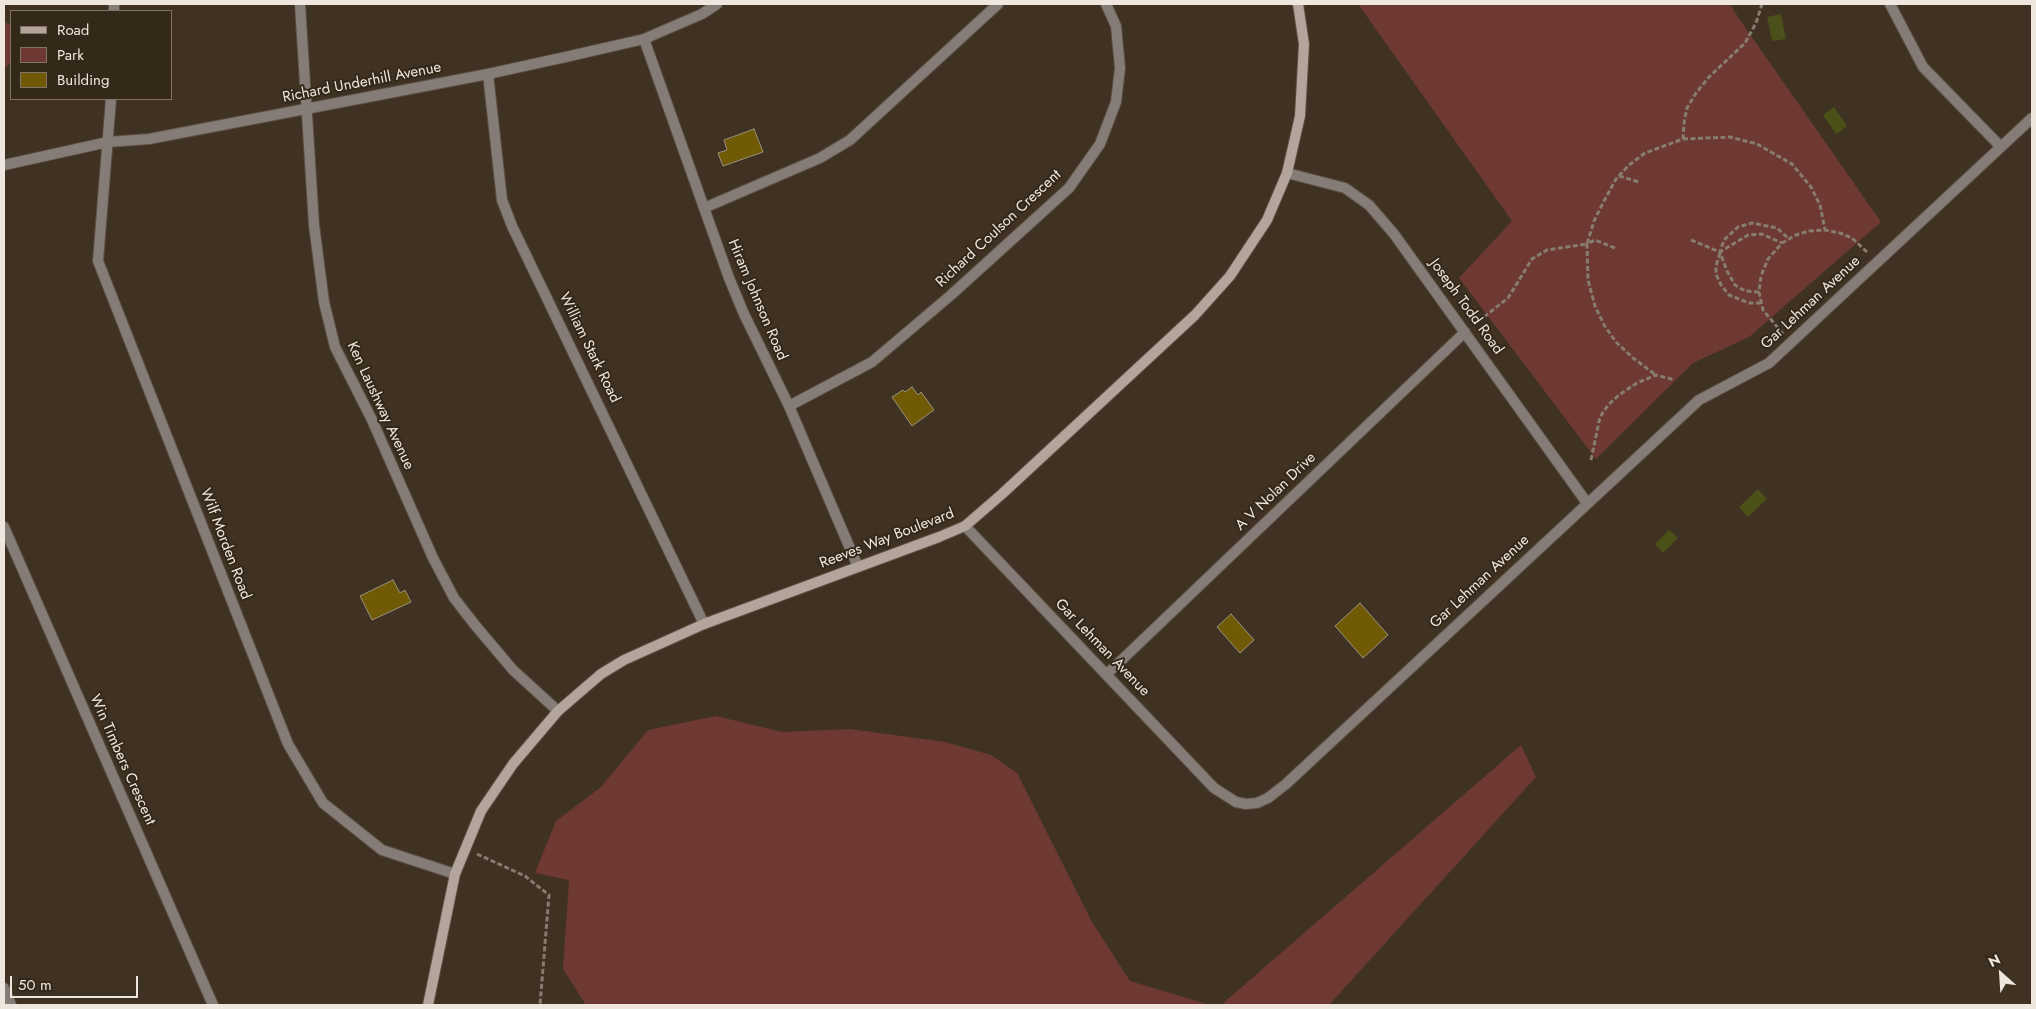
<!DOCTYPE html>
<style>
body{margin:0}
#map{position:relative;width:2036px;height:1009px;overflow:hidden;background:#3f3223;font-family:Jost,sans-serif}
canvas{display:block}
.frame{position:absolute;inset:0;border:5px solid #efe6dd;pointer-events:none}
.legend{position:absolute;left:10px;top:10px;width:162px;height:90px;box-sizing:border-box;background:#342819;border:1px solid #7f7467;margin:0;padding:6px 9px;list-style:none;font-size:15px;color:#efe6dd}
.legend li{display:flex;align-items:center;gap:10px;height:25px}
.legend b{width:25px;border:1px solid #7f7467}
.north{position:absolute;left:1976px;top:949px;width:50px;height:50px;-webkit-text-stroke:4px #342819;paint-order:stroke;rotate:334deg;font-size:14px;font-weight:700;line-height:20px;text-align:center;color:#efe6dd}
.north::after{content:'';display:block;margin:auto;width:18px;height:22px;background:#efe6dd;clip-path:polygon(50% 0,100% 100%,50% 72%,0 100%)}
.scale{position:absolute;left:10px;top:976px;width:128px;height:22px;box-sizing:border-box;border:2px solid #efe6dd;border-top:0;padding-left:6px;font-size:15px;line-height:18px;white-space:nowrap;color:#efe6dd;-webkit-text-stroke:4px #342819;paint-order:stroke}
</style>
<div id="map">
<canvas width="2036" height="1009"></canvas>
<div class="frame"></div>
<ul class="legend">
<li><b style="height:6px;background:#b3a49c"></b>Road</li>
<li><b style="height:14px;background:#6e3933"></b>Park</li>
<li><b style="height:14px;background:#705a06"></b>Building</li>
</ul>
<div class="north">N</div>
<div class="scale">50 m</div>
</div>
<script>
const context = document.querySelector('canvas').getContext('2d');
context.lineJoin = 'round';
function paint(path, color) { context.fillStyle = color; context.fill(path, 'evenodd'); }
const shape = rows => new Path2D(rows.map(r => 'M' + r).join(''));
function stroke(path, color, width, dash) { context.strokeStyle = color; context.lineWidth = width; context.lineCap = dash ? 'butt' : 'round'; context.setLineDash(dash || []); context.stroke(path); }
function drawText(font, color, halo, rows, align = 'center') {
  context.font = font + ' Jost,sans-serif'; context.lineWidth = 4; context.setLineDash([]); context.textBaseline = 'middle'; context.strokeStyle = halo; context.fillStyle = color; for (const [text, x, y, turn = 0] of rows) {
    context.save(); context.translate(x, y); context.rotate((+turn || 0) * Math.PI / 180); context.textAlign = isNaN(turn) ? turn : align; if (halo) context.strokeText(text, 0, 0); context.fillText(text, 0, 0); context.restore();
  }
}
paint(shape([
 [1358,4,1730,4,1740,20,1881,222,1749,337,1693,363,1596,459,1459,278,1512,221],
 [4,22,11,25,11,62,4,69],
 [716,716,782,732,850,729,945,742,991,755,1017,773,1092,922,1130,981,1210,1005,586,1005,563,969,569,880,535,873,556,821,601,787,648,730],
 [1521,745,1536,777,1329,1005,1221,1005]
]), '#6e3933');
paint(shape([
 [1781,14,1786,39,1772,41,1767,17],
 [1834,107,1847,126,1836,134,1823,115],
 [1758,489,1767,499,1748,517,1739,507],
 [1669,530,1678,538,1663,553,1655,544]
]), '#4b4f18');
const building = shape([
 [754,129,763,152,723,166,718,153,727,150,724,140,754,129],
 [912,387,918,395,921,392,934,410,912,426,892,397,903,390,905,392,912,387],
 [393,580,400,593,405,590,411,602,372,620,360,596,393,580],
 [1360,603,1388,635,1363,658,1335,626,1360,603],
 [1231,614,1254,640,1240,653,1217,627,1231,614]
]);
paint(building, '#705a06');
stroke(building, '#99927e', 1);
const street = shape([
 [300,4,314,225,324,302,335,347,372,420,433,558,454,598,475,625,513,670,558,711],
 [1890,4,1923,67,2001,147],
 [114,11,114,4],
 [644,39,729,278,744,314,789,406,858,567],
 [488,74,502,200,512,226,704,624],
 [111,99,98,261,288,744,323,803,382,850,455,874],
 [4,165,108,142,149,139,488,74,570,56,644,39,702,14,717,4],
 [1287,173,1345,188,1369,205,1394,234,1587,503],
 [704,208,820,158,850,140,998,4],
 [789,406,872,362,951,295,1069,188,1100,144,1116,102,1120,68,1116,26,1106,4],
 [965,526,1214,788,1236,802,1246,804,1257,803,1268,798,1286,784,1699,400,1769,363,2032,118],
 [4,527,213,1005],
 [1107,674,1465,332],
 [4,988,11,1005]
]);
const secondary = shape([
 [428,1005,455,874,481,811,513,764,558,711,601,674,624,660,704,624,939,537,965,526,1002,494,1195,315,1230,276,1267,220,1287,173,1300,116,1304,44,1298,4]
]);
stroke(street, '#5b4f41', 12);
stroke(secondary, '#5b4f41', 12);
stroke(shape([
 [1683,139,1730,137,1757,144,1792,164,1811,187,1820,205,1825,230],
 [1619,176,1639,182],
 [1691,240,1720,252,1748,235,1762,234,1782,243],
 [1615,248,1595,240,1587,244,1588,280,1595,306,1604,325,1616,342,1633,358,1656,375],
 [1720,253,1716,266,1716,274,1721,285,1729,295,1749,303,1762,303],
 [1759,292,1745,291,1735,285,1727,271,1720,252,1724,240,1738,227,1752,223,1777,228,1789,239],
 [1484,317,1508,298,1532,259,1547,250,1587,244,1594,221,1604,201,1616,179,1629,165,1645,153,1683,139,1684,123,1687,108,1696,93,1709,77,1745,43,1756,23,1762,4],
 [1783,334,1763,310,1759,292,1761,276,1768,259,1782,243,1796,235,1809,231,1825,230,1840,233,1852,238,1868,253],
 [1591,460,1600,417,1608,405,1619,395,1637,383,1656,375,1675,380],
 [477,854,525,876,549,895,540,1005]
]), '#877c6f', 3, [5, 2.5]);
stroke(street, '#857c77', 10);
stroke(secondary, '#b3a49c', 10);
drawText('15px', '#efe6dd', '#342819', [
 ["Richard Underhill Avenue",362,83,-11],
 ["Richard Coulson Crescent",999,229,-43],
 ["Hiram Johnson Road",757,300,67],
 ["Gar Lehman Avenue",1811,303,-43],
 ["Joseph Todd Road",1466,307,54],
 ["William Stark Road",589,348,64],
 ["Ken Laushway Avenue",380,406,65],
 ["A V Nolan Drive",1276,492,-44],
 ["Reeves Way Boulevard",887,539,-21],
 ["Wilf Morden Road",225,544,69],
 ["Gar Lehman Avenue",1480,582,-43],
 ["Gar Lehman Avenue",1102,648,46],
 ["Win Timbers Crescent",122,760,66]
]);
</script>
